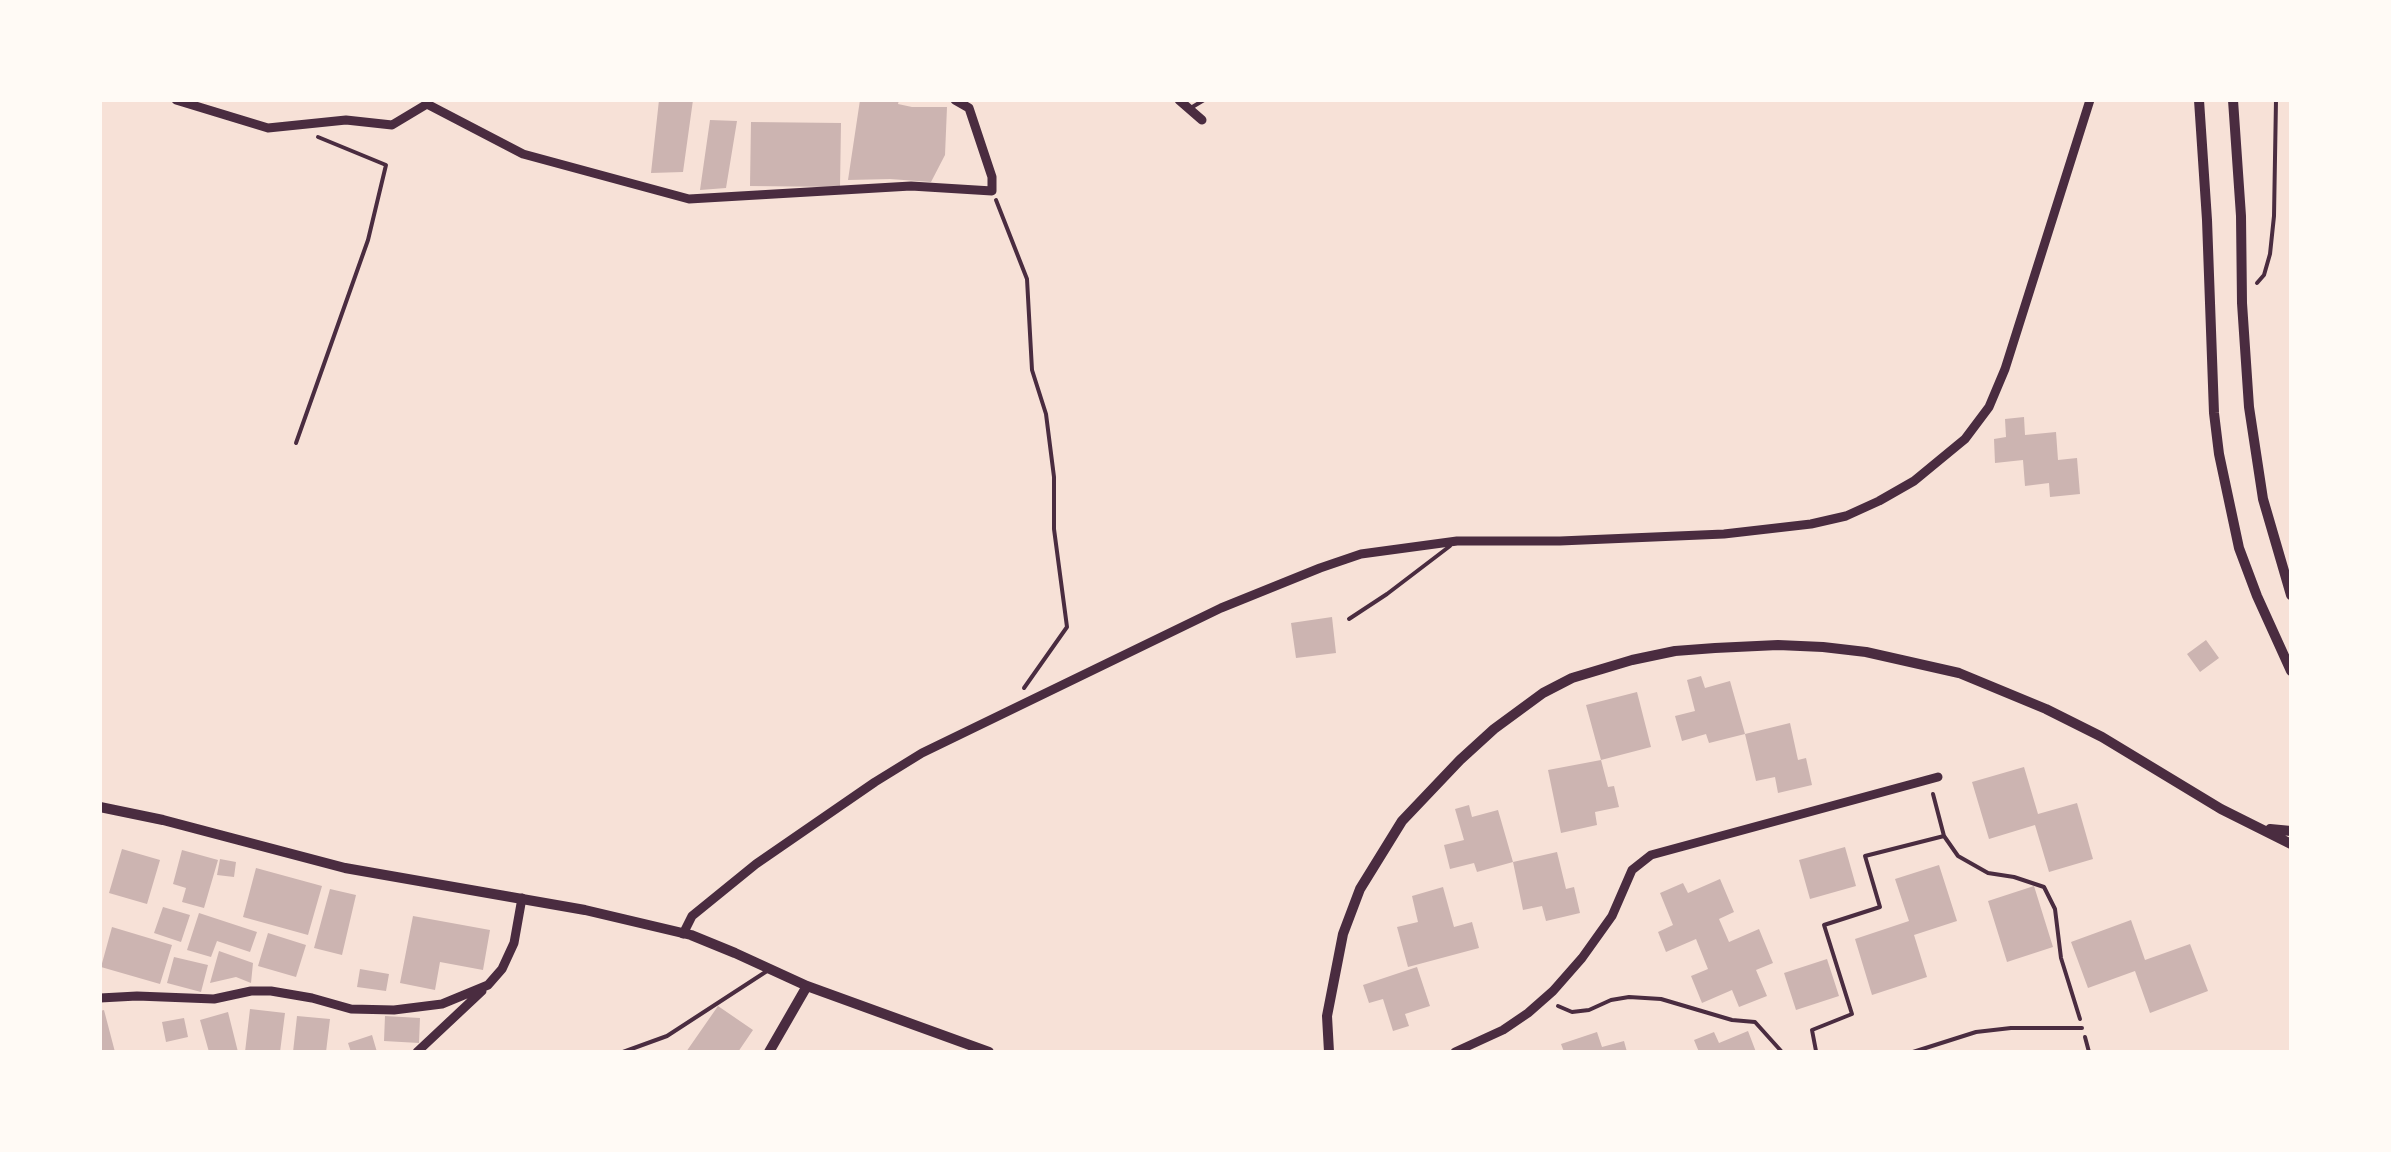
<!DOCTYPE html>
<style>
body{margin:0}
#map{position:relative;width:2391px;height:1152px;overflow:hidden;background:#f7e1d7;font-family:Lato,sans-serif}
canvas{display:block}
.frame{position:absolute;inset:0;border:102px solid #fffaf5;pointer-events:none}
</style>
<div id="map">
<canvas width="2391" height="1152"></canvas>
<div class="frame"></div>
</div>
<script>
const context = document.querySelector('canvas').getContext('2d');
context.lineJoin = 'round';
function paint(path, color) { context.fillStyle = color; context.fill(path, 'evenodd'); }
const shape = rows => new Path2D(rows.map(r => 'M' + r).join(''));
function stroke(path, color, width, dash) { context.strokeStyle = color; context.lineWidth = width; context.lineCap = dash ? 'butt' : 'round'; context.setLineDash(dash || []); context.stroke(path); }
paint(shape([
 [659,100,693,100,683,172,651,173],
 [860,100,899,100,898,104,912,107,947,107,945,155,931,182,890,179,848,180],
 [710,120,737,121,726,188,700,190],
 [751,122,841,123,840,187,750,186],
 [2024,417,2025,435,2056,432,2058,460,2077,458,2080,494,2050,497,2049,483,2025,486,2023,460,1995,463,1994,439,2006,437,2005,419],
 [1332,617,1336,653,1296,658,1291,623],
 [2206,640,2219,658,2200,672,2187,654],
 [1701,676,1705,688,1730,681,1745,734,1790,723,1798,760,1806,758,1812,785,1778,793,1775,777,1756,781,1745,734,1709,743,1706,734,1682,741,1675,716,1695,711,1687,680],
 [1637,692,1651,747,1601,760,1586,705],
 [1601,760,1608,787,1614,786,1619,807,1595,812,1597,825,1561,833,1548,770],
 [2024,767,2038,814,2077,803,2093,859,2049,872,2035,825,1989,839,1972,782],
 [1469,805,1472,817,1498,810,1513,862,1557,852,1566,889,1574,887,1580,913,1546,921,1542,906,1523,910,1513,862,1477,872,1474,863,1450,869,1444,845,1464,840,1455,809],
 [1845,847,1856,886,1810,899,1799,860],
 [122,849,160,860,147,904,109,893],
 [182,850,218,860,204,908,182,902,186,888,173,884],
 [220,859,236,862,234,877,217,875],
 [1939,865,1957,921,1914,935,1927,977,1872,995,1855,939,1909,921,1895,879],
 [256,868,322,886,308,935,243,917],
 [1720,879,1734,912,1719,919,1729,942,1759,929,1773,963,1756,970,1767,996,1739,1007,1732,990,1702,1003,1691,976,1708,969,1696,939,1666,952,1658,932,1673,925,1660,893,1683,883,1688,893],
 [2034,886,2053,947,2007,962,1988,901],
 [1443,887,1454,927,1472,922,1479,948,1408,967,1397,927,1418,922,1412,896],
 [330,889,356,895,342,955,314,948],
 [163,907,190,915,181,942,154,933],
 [199,913,257,932,250,952,217,941,211,957,187,950],
 [413,916,490,930,483,970,440,962,435,990,400,983],
 [2131,920,2145,960,2190,944,2208,991,2150,1013,2135,971,2088,988,2071,942],
 [112,927,172,945,160,984,101,967],
 [268,933,306,945,296,977,258,966],
 [219,951,253,963,251,983,236,977,210,983],
 [174,957,208,965,201,992,167,983],
 [1827,959,1839,996,1796,1010,1784,973],
 [1417,967,1430,1006,1405,1014,1409,1026,1393,1031,1383,999,1369,1003,1363,985],
 [360,969,389,974,386,991,357,987],
 [718,1006,753,1030,738,1052,686,1052],
 [250,1009,285,1013,280,1052,245,1052],
 [104,1010,115,1052,100,1052,100,1011],
 [228,1012,238,1052,209,1052,200,1020],
 [297,1016,330,1019,326,1052,293,1052],
 [385,1016,420,1018,419,1043,384,1041],
 [184,1018,188,1037,166,1042,162,1022],
 [1748,1031,1756,1052,1699,1052,1694,1040,1714,1032,1719,1043],
 [1597,1032,1602,1047,1624,1041,1627,1052,1564,1052,1561,1044],
 [372,1035,377,1052,351,1052,348,1043]
]), '#ccb4b1');
stroke(shape([
 [996,200,1027,279,1032,370,1046,414,1054,477,1054,529,1067,627,1024,688],
 [2257,283,2264,275,2270,254,2274,216,2276,100],
 [296,443,368,240,386,165,318,137],
 [1944,836,1958,856,1988,873,2014,877,2044,887,2055,909,2061,958,2080,1019],
 [1558,1006,1572,1012,1589,1010,1611,1000,1629,997,1661,999,1732,1020,1755,1022,1782,1052],
 [2085,1037,2089,1052],
 [1816,1051,1812,1030,1852,1014,1824,925,1880,907,1865,856,1944,836,1933,794],
 [1802,1052,1816,1052]
]), '#4a2c40', 4);
stroke(shape([
 [1189,109,1204,100],
 [1349,619,1387,594,1450,546],
 [623,1052,667,1036,767,971],
 [1913,1052,1976,1032,2011,1028,2082,1028]
]), '#4a2c40', 4);
stroke(shape([
 [176,100,268,128,346,120,392,125,427,104,523,154,689,199,911,186,992,191,992,177,969,108,955,100],
 [1179,100,1202,120],
 [683,934,692,916,756,864,875,782,922,753,1221,608,1320,568,1361,554,1457,541,1560,541,1724,534,1811,524,1846,516,1879,501,1914,481,1965,439,1989,407,2005,369,2090,100],
 [100,998,137,996,214,999,251,991,271,991,312,998,351,1009,394,1010,442,1004,488,985,502,969,514,943,522,898],
 [417,1052,482,991],
 [1455,1052,1503,1030,1528,1013,1553,991,1582,958,1612,916,1632,870,1651,855,1938,777]
]), '#4a2c40', 9);
stroke(shape([
 [2199,100,2207,220,2214,413,2219,454,2239,548,2257,596,2291,671],
 [2233,100,2241,216,2242,303,2249,407,2263,499,2291,595],
 [100,807,163,820,345,868,585,910,691,935,735,953,807,986,989,1052],
 [2270,829,2291,831],
 [769,1052,807,986],
 [1329,1052,1327,1016,1343,934,1360,889,1402,821,1460,760,1494,729,1543,693,1572,678,1632,660,1675,651,1715,648,1778,645,1823,647,1866,652,1959,673,2046,709,2102,737,2221,809,2291,844]
]), '#4a2c40', 10);
</script>
